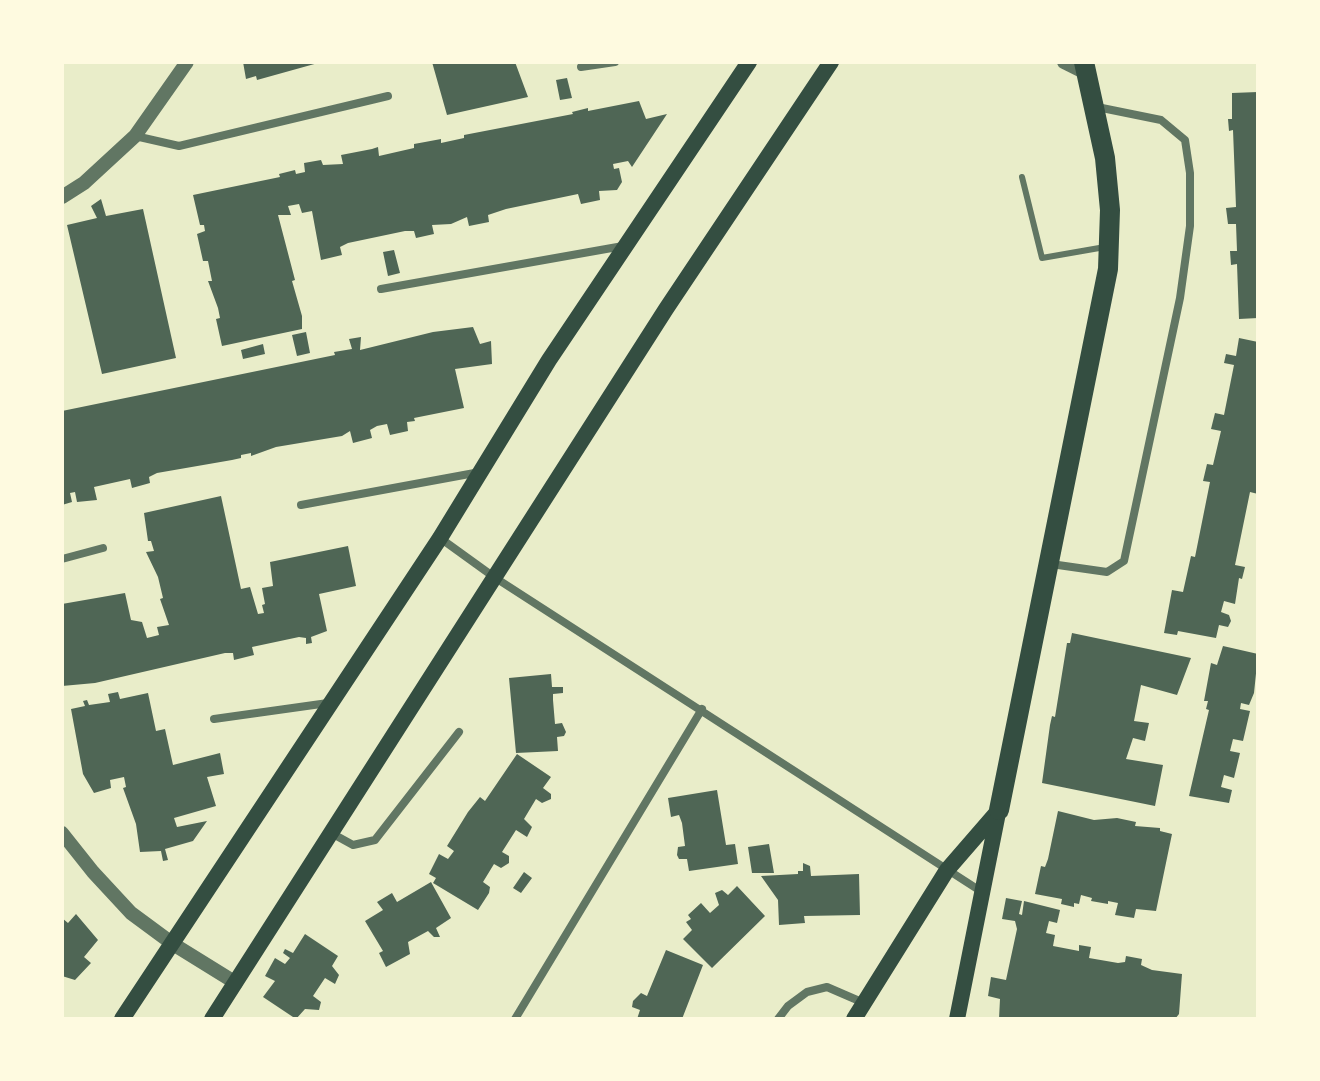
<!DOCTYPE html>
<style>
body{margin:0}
#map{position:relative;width:1320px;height:1081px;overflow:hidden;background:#e9edc9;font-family:"IBM Plex Sans",sans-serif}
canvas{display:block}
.frame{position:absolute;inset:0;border:64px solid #fefae0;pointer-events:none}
</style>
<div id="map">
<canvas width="1320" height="1081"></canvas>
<div class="frame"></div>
</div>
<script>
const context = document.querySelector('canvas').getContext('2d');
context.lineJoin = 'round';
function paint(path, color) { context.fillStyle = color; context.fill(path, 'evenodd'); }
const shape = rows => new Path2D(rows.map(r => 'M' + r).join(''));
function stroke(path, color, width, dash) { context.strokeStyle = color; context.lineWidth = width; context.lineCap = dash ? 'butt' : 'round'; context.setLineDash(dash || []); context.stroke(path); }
paint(shape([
 [243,62,317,62,318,63,257,80,256,76,246,79],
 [432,62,515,62,528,97,447,115],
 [567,78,572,98,560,100,556,80],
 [1258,92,1258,318,1239,319,1237,264,1231,265,1230,251,1237,251,1236,224,1228,224,1226,208,1236,207,1233,130,1229,131,1228,119,1232,119,1232,93],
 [639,101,646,119,667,114,632,167,628,161,613,164,614,169,619,168,622,182,617,190,599,191,600,200,581,204,578,194,506,209,488,215,489,222,469,226,467,217,451,224,432,225,434,234,416,238,414,231,405,231,348,243,340,247,342,255,321,260,312,211,302,213,299,204,288,206,291,215,278,215,295,280,292,281,302,316,302,329,222,346,216,319,220,318,218,308,208,281,212,281,208,261,203,261,197,234,205,231,204,225,200,225,193,195,280,177,279,174,295,170,296,174,305,172,304,163,321,160,323,165,343,164,341,155,372,149,378,147,379,156,414,148,414,144,425,142,441,139,441,143,464,138,464,135,573,114,572,112,588,108,588,111],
 [101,199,106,216,143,209,176,358,102,374,67,225,97,218,91,206],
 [394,250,400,273,388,276,383,252],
 [473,327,480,344,491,341,492,364,455,369,464,408,414,418,415,421,407,422,408,431,390,435,387,424,377,426,370,430,372,438,353,443,350,431,342,436,276,447,251,456,251,453,241,455,241,458,232,460,157,473,149,477,150,483,132,488,130,479,94,487,97,500,77,502,75,492,70,493,72,502,62,505,62,411,335,355,334,352,352,349,349,339,361,337,360,350,433,332],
 [306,332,310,353,297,356,292,335],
 [1239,338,1258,342,1258,494,1250,492,1235,565,1245,567,1242,579,1239,578,1235,604,1224,601,1221,612,1229,615,1231,621,1228,627,1219,625,1216,638,1178,631,1177,635,1164,633,1172,590,1183,592,1191,556,1195,557,1210,482,1203,481,1207,464,1213,465,1221,431,1211,429,1215,413,1224,415,1234,365,1224,363,1226,354,1236,356],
 [263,344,265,354,243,359,241,350],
 [221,496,241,589,250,587,258,614,264,613,262,605,265,604,262,588,273,586,270,562,348,546,356,586,319,594,327,631,311,637,312,643,306,644,306,638,299,637,252,647,254,655,234,660,233,653,225,653,95,683,62,686,62,604,125,593,131,620,142,622,147,638,159,635,157,627,169,625,160,599,163,598,158,577,146,552,154,551,151,541,148,541,144,513],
 [1072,633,1191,658,1177,695,1141,685,1134,721,1149,723,1145,741,1133,738,1126,759,1163,765,1155,806,1042,783,1050,725,1052,716,1055,717,1067,643,1070,643],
 [1223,646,1258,654,1254,693,1249,705,1241,703,1240,709,1250,711,1243,741,1233,739,1230,751,1240,753,1234,778,1224,775,1221,787,1232,790,1229,803,1189,796,1209,710,1206,709,1208,701,1204,701,1211,663,1217,665],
 [551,674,552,687,563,687,563,693,553,694,553,700,555,724,562,723,566,732,564,736,557,737,558,751,516,753,509,678],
 [118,692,120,699,148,693,156,731,165,729,173,765,220,753,224,774,207,777,216,806,174,818,177,827,207,821,193,841,165,849,168,860,163,861,161,851,140,852,136,824,123,788,126,787,124,777,110,780,111,788,94,793,83,774,71,709,85,706,83,701,87,700,89,705,110,702,108,694],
 [517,754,551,777,543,788,551,794,551,799,542,803,536,799,524,819,532,827,527,837,516,830,502,852,509,856,509,863,501,868,494,864,483,882,490,887,489,893,478,910,433,883,436,878,429,874,439,854,448,859,454,851,447,846,468,812,480,797,485,801],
 [717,790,726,845,735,844,738,864,689,871,687,859,679,859,677,855,678,847,685,846,682,823,679,815,671,817,668,798],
 [1058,811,1094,820,1117,818,1136,822,1135,826,1160,828,1160,831,1172,834,1156,911,1136,909,1134,918,1115,915,1118,903,1108,901,1108,904,1091,901,1092,898,1081,895,1079,904,1074,903,1074,907,1061,904,1062,899,1035,894,1041,866,1045,867,1048,859],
 [769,844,774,873,752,873,748,847],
 [803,863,810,866,811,876,859,874,860,915,804,916,805,923,779,925,778,900,761,876,798,874,798,871,803,871],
 [524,872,532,878,521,893,513,888],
 [431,882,451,918,436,928,440,937,434,937,428,931,408,942,410,954,386,967,379,953,383,951,365,921,383,910,377,902,392,893,397,902],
 [737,886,765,916,712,968,683,939,692,930,686,922,691,919,688,915,701,903,710,913,719,905,715,893,722,890,728,895],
 [1006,898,1022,901,1019,914,1022,915,1024,901,1060,910,1057,923,1049,921,1046,933,1055,935,1053,946,1079,951,1079,945,1091,947,1089,958,1118,963,1125,962,1126,956,1142,959,1141,965,1152,970,1182,974,1179,1014,1175,1019,999,1019,1000,999,988,996,991,977,1006,980,1017,929,1015,921,1002,919],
 [76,914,98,940,84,957,91,963,75,980,62,976,62,918,68,923],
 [305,934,338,956,332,966,339,975,335,984,325,978,313,996,321,1002,319,1010,305,1009,296,1019,263,997,275,981,265,976,275,958,285,964,290,958,283,953,285,949,293,953],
 [666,950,703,965,682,1019,637,1019,640,1010,632,1007,633,1001,641,993,647,996]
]), '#4f6655');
stroke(shape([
 [1022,177,1042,258,1105,247]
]), '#617663', 6);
stroke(shape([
 [581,67,615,62],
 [135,136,179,146,388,96],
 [381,289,623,246],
 [301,505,480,472],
 [440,538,494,577,982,892],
 [62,559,103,548],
 [1051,564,1107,572,1124,561,1180,298,1190,226,1190,173,1185,140,1161,120,1097,107],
 [214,719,328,703],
 [333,834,353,845,375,840,459,732],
 [515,1019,702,709],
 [778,1019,788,1006,807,992,827,987,864,1003]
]), '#617663', 8);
stroke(shape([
 [1064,62,1086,73],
 [62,197,84,183,135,136,187,62],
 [62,833,93,872,131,913,173,944,236,983]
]), '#617663', 14);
stroke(shape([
 [122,1019,440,538,549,360,749,62],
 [212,1019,666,309,831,62],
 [854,1019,947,870,999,810],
 [957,1019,998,813]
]), '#344e41', 16);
stroke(shape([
 [999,810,1108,269,1110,210,1105,158,1084,62]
]), '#344e41', 20);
</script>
